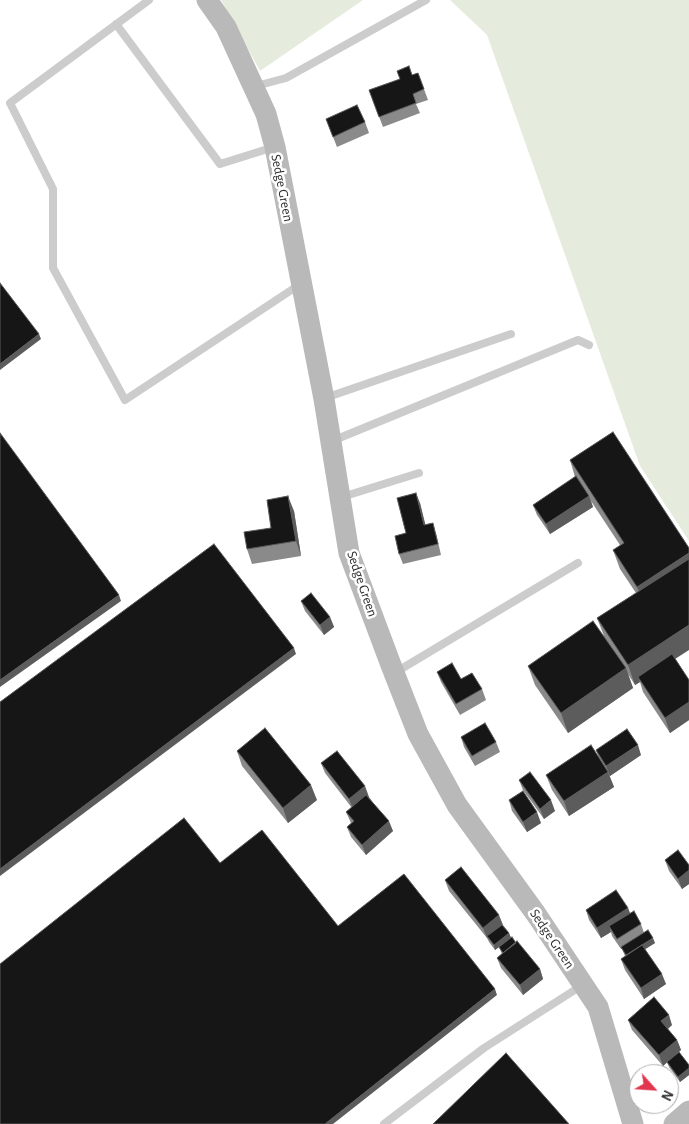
<!DOCTYPE html>
<style>
body{margin:0}
#map{position:relative;width:689px;height:1124px;overflow:hidden;background:#fff;font-family:"Alegreya Sans",sans-serif}
canvas{display:block}
.north{position:absolute;left:629px;top:1064px;width:50px;height:50px;box-sizing:border-box;background:#fff;border:1px solid #acacac;border-radius:50%;rotate:116deg;font-size:14px;font-weight:700;line-height:20px;text-align:center;color:#2f2f2f}
.north::after{content:'';display:block;margin:auto;width:18px;height:22px;background:#e23650;clip-path:polygon(50% 0,100% 100%,50% 72%,0 100%)}
</style>
<div id="map">
<canvas width="689" height="1124"></canvas>
<div class="north">N</div>
</div>
<script>
const context = document.querySelector('canvas').getContext('2d');
context.lineJoin = 'round';
function paint(path, color) { context.fillStyle = color; context.fill(path, 'evenodd'); }
const shape = rows => new Path2D(rows.map(r => 'M' + r).join(''));
function stroke(path, color, width, dash) { context.strokeStyle = color; context.lineWidth = width; context.lineCap = dash ? 'butt' : 'round'; context.setLineDash(dash || []); context.stroke(path); }
function drawText(font, color, halo, rows, align = 'center') {
  context.font = font + ' "Alegreya Sans",sans-serif'; context.lineWidth = 5; context.setLineDash([]); context.textBaseline = 'middle'; context.strokeStyle = halo; context.fillStyle = color; for (const [text, x, y, turn = 0] of rows) {
    context.save(); context.translate(x, y); context.rotate((+turn || 0) * Math.PI / 180); context.textAlign = isNaN(turn) ? turn : align; if (halo) context.strokeText(text, 0, 0); context.fillText(text, 0, 0); context.restore();
  }
}
paint(shape([
 [221,0,363,0,260,71],
 [450,0,689,0,689,541,640,466,487,35]
]), '#e6ecdd');
stroke(shape([
 [149,0,10,103,53,189,53,268,125,400,299,285],
 [116,24,220,164,274,147],
 [256,86,286,78,426,0],
 [325,398,511,334],
 [332,441,578,340,589,345],
 [342,497,419,473],
 [396,672,578,563],
 [384,1124,484,1048,581,986]
]), '#ccc', 8);
stroke(shape([
 [207,0,226,27,266,114,275,147,324,399,349,553,391,665,418,734,457,805,536,914,598,1007,633,1124],
 [674,1124,689,1111]
]), '#b9b9b9', 21);
paint(shape([
 [418,73,428,100,416,104,420,113,383,127,369,90],
 [326,119,365,122,369,133,337,147],
 [613,432,675,659,689,680,689,720,670,733,643,692,640,682,635,685,628,674,633,688,568,733,535,685,528,666,604,636,597,618,636,593,620,569,613,550,620,545,591,501,593,507,550,534,537,515,533,505,575,477,570,460],
 [420,503,425,525,436,533,441,555,403,564,399,554,406,533],
 [294,511,301,556,252,564,247,549,271,528],
 [301,601,330,617,334,627,324,635,305,611],
 [437,672,461,679,482,689,486,700,460,715,441,682],
 [461,737,496,742,500,752,475,766,464,747],
 [596,750,641,755,610,776,609,775,614,787,569,816,552,790,546,775,598,756],
 [237,751,317,800,288,823,242,766],
 [321,763,369,797,393,831,366,855,351,837,347,827,351,823,346,812,352,808,325,773],
 [519,780,555,811,544,819,523,790],
 [509,800,541,823,527,832,512,811],
 [665,860,689,865,689,884,682,889,669,871],
 [445,880,503,925,509,933,511,938,516,943,540,969,543,979,523,995,501,968,497,958,502,954,499,947,495,950,489,942,487,938,449,891],
 [628,908,630,913,641,924,644,933,655,943,645,949,666,984,644,999,625,970,621,959,625,956,622,949,621,949,612,936,611,932,601,938,589,920,586,910],
 [628,1020,672,1025,668,1029,677,1040,681,1050,669,1060,689,1065,689,1075,680,1082,669,1067,667,1062,663,1066,632,1030]
]), '#8a8a8a');
paint(shape([
 [39,334,41,339,0,370,0,364],
 [416,493,420,503,428,535,424,525],
 [288,496,294,511,301,556,296,541],
 [589,496,593,507,550,534,546,524],
 [689,553,689,577,644,606,637,587],
 [119,595,121,601,0,687,0,680],
 [330,617,334,627,324,635,320,625],
 [689,625,689,650,641,681,638,677,640,682,635,685,628,665],
 [294,648,296,654,0,876,0,869],
 [626,668,633,688,568,733,561,713],
 [689,702,689,720,670,733,665,718],
 [638,745,641,755,610,776,606,766],
 [608,772,614,787,569,816,564,801],
 [311,785,317,800,288,823,283,808],
 [365,786,369,797,353,809,349,799],
 [551,800,555,811,544,819,540,809],
 [537,812,541,823,527,832,523,822],
 [389,821,393,831,366,855,362,845],
 [689,870,689,884,682,889,678,879],
 [628,908,632,919,609,926,611,932,601,938,597,928],
 [499,915,503,925,487,938,483,928],
 [509,933,511,938,495,950,494,945],
 [653,938,655,943,628,960,626,955],
 [540,969,543,979,523,995,520,985],
 [662,974,666,984,644,999,641,988],
 [495,989,497,995,333,1124,325,1124],
 [669,1015,672,1025,665,1031,661,1021],
 [677,1040,681,1050,663,1066,659,1055],
 [689,1068,689,1075,680,1082,678,1077]
]), '#5c5c5c');
const building = shape([
 [409,66,412,75,418,73,424,89,413,94,416,103,379,117,369,90,400,79,397,71,409,66],
 [357,105,365,122,333,137,326,119,357,105],
 [0,283,39,334,0,364,0,283],
 [613,432,689,548,689,553,637,587,613,550,624,543,570,460,613,432],
 [0,433,119,595,0,680,0,433],
 [576,476,589,496,546,524,533,505,576,476],
 [416,493,424,525,433,523,438,544,399,554,395,536,406,533,397,498,416,493],
 [288,496,296,541,247,549,244,532,271,528,267,500,288,496],
 [214,544,294,648,0,869,0,702,214,544],
 [689,559,689,625,628,665,597,618,689,559],
 [311,593,330,617,320,625,301,601,311,593],
 [593,621,626,668,561,713,528,666,593,621],
 [672,654,689,680,689,702,665,718,638,677,672,654],
 [452,663,461,679,472,673,482,689,456,704,437,672,452,663],
 [485,723,496,742,472,756,461,737,485,723],
 [265,728,311,785,283,808,237,751,265,728],
 [627,729,638,745,606,766,596,750,627,729],
 [591,745,608,772,564,801,546,775,591,745],
 [337,751,365,786,349,799,321,763,337,751],
 [530,772,551,800,540,809,519,780,530,772],
 [523,791,537,812,523,822,509,800,523,791],
 [366,795,389,821,362,845,347,827,354,821,346,812,366,795],
 [184,818,220,863,262,830,338,926,404,874,495,989,325,1124,0,1124,0,964,184,818],
 [678,850,689,865,689,870,678,879,665,860,678,850],
 [461,867,499,915,483,928,445,880,461,867],
 [616,890,628,908,597,928,586,910,616,890],
 [634,911,641,924,617,939,609,926,634,911],
 [502,925,509,933,494,945,487,936,502,925],
 [648,930,653,938,626,955,621,947,648,930],
 [512,937,516,943,503,953,499,947,512,937],
 [517,941,540,969,520,985,497,958,517,941],
 [642,945,662,974,641,988,621,959,642,945],
 [654,997,669,1015,661,1021,677,1040,659,1055,628,1020,654,997],
 [679,1052,689,1065,689,1068,678,1077,667,1062,679,1052],
 [506,1053,569,1124,433,1124,506,1053]
]);
paint(building, '#161616');
stroke(building, '#5c5c5c', 1);
drawText('14px', '#2f2f2f', '#fff', [
 ["Sedge Green",282,188,79],
 ["Sedge Green",362,584,71],
 ["Sedge Green",552,939,56]
]);
</script>
